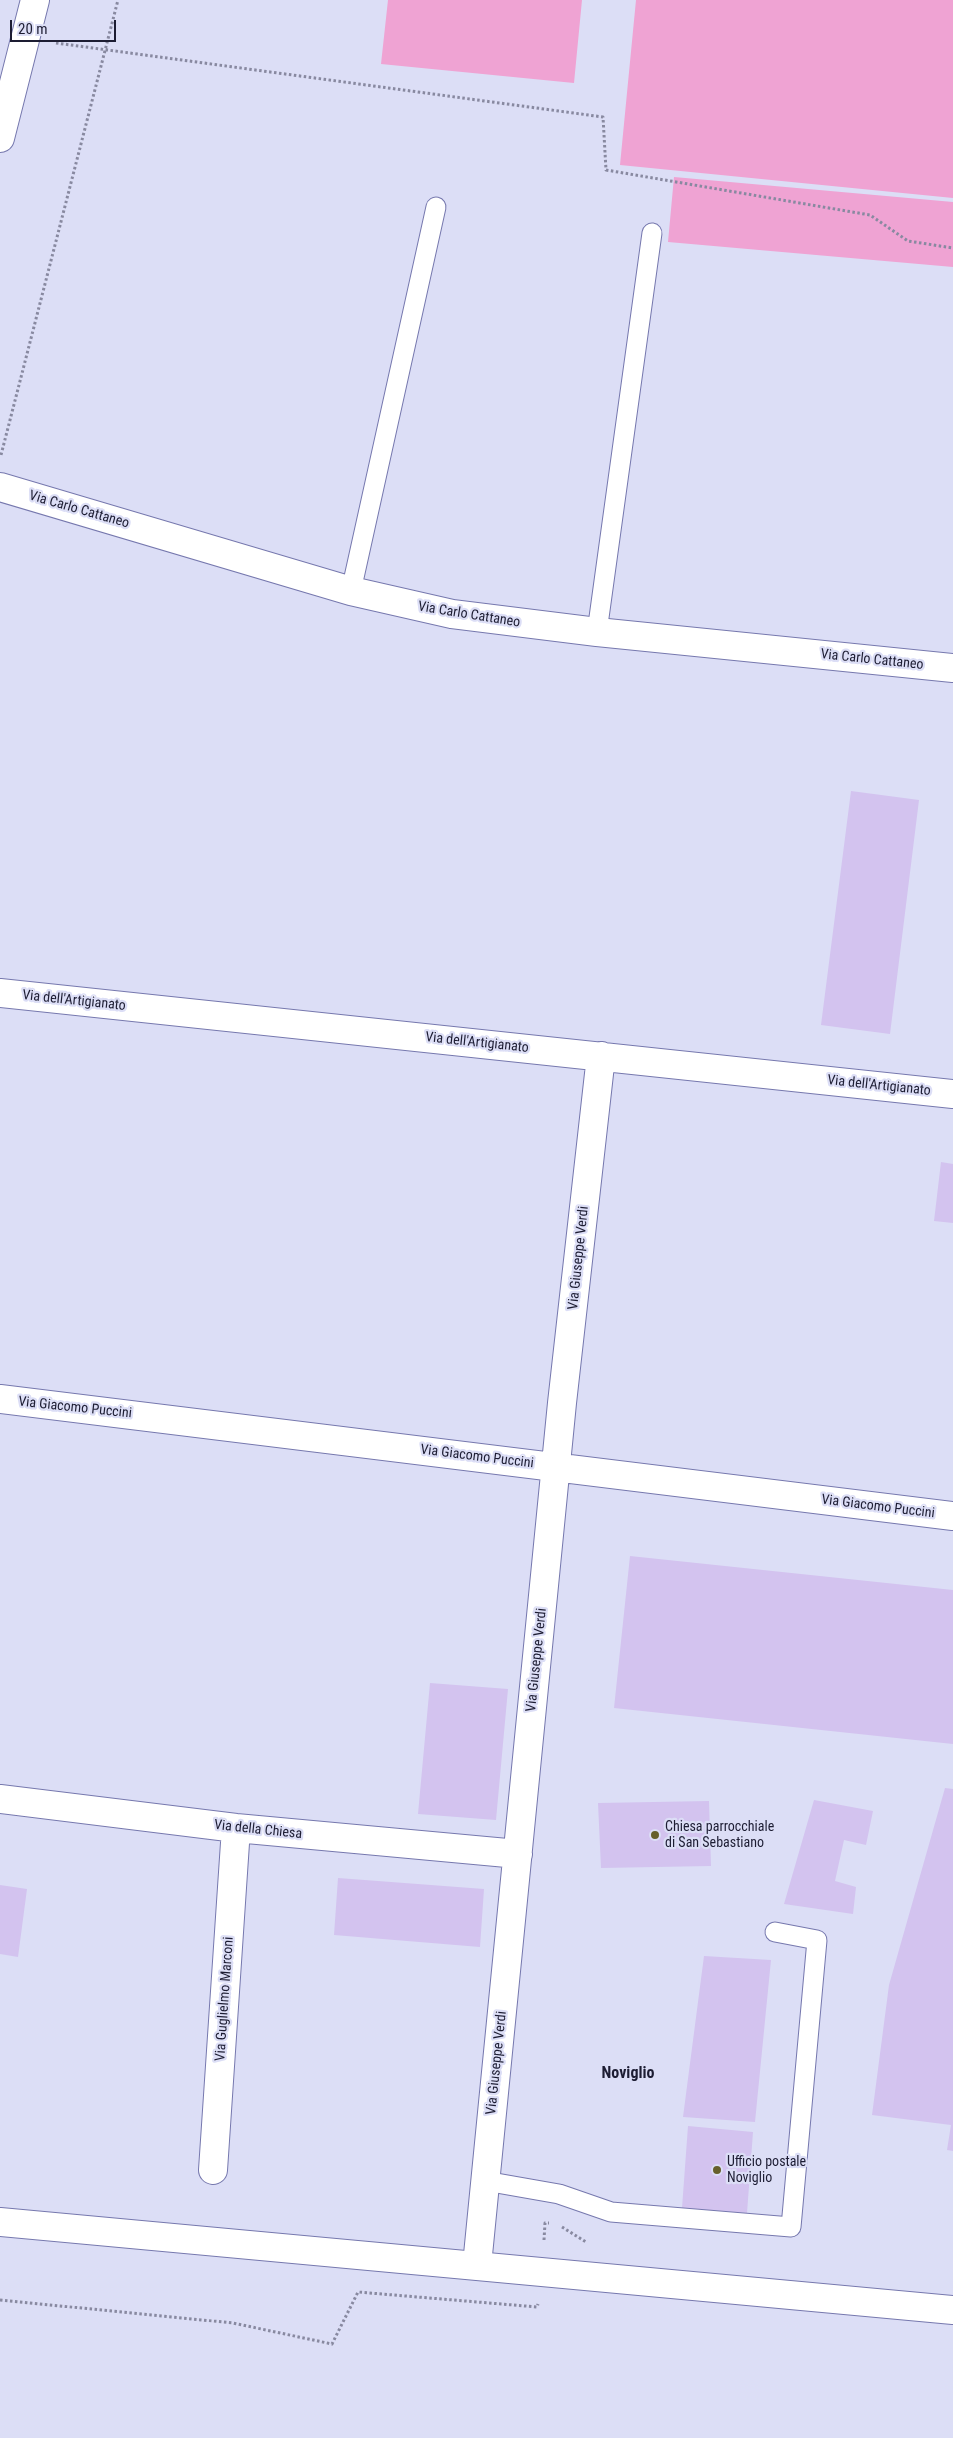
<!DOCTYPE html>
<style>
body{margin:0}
#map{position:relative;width:953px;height:2438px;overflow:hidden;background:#dcdef6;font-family:"Roboto Condensed",sans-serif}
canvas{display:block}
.scale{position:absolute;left:10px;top:20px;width:106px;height:22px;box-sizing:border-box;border:2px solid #1d1d33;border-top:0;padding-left:6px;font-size:15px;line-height:18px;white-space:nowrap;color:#1d1d33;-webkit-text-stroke:4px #dcdef6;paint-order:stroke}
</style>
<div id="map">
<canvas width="953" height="2438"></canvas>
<div class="scale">20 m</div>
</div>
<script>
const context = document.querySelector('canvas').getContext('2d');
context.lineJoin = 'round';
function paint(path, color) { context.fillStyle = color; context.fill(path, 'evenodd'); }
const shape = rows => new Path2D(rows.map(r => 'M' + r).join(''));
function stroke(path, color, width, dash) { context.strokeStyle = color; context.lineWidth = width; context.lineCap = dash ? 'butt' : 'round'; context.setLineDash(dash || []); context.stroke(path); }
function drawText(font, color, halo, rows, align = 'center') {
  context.font = font + ' "Roboto Condensed",sans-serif'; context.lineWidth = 4.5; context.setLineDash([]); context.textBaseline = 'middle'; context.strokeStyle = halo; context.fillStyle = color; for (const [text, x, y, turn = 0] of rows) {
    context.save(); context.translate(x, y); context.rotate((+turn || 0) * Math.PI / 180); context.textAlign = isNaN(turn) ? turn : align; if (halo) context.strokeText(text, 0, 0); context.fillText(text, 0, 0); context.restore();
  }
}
paint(shape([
 [388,0,582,0,574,83,381,64],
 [636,0,953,0,953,198,620,165],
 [674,177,953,202,953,267,668,242]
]), '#efa3d3');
paint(shape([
 [851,791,919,800,890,1034,821,1025],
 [941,1162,953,1164,953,1223,934,1221],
 [630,1556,953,1590,953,1744,614,1708],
 [430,1683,508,1689,496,1820,418,1814],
 [945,1788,953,1789,953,2151,947,2150,951,2125,872,2115,889,1985],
 [814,1800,873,1811,866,1845,844,1840,835,1881,856,1887,853,1914,784,1904],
 [709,1801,711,1866,601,1868,598,1803],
 [338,1878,484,1889,480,1947,334,1935],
 [0,1885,27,1889,18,1957,0,1954],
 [704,1956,771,1960,755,2122,683,2117],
 [688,2126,753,2132,747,2213,682,2208]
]), '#d3c3ef');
const service = shape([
 [351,591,436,207],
 [597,632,652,233],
 [485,2181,559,2194,611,2212,791,2227,817,1940,775,1932]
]);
const minor = shape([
 [0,487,351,591,452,614,597,632,953,668],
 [0,993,953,1094],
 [0,1399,953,1516],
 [0,1799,236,1828,518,1854],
 [213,2170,236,1828],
 [477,2265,562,1403,601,1056]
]);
const tertiary = shape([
 [0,2222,953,2310]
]);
const primary = shape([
 [0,138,35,0]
]);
stroke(service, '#7678ae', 21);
stroke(minor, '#7678ae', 30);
stroke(tertiary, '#7678ae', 30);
stroke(primary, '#7678ae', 30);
stroke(shape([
 [56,43,603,117,606,170,870,215,908,241,953,248],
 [1,455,118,0],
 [562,2227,586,2242],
 [544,2240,545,2223,549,2223],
 [0,2300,233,2323,332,2344,358,2292,537,2307,538,2304]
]), '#8889a0', 3, [2.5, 2.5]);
stroke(service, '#fff', 19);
stroke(minor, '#fff', 28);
stroke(tertiary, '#fff', 28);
stroke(primary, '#fff', 28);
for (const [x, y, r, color] of [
 [655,1835,5,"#665f2b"],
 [717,2170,5,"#665f2b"]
]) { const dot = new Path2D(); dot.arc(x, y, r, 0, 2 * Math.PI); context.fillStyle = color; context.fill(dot); stroke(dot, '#dcdef6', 2); }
drawText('14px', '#1d1d33', '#dcdef6', [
 ["Via Carlo Cattaneo",79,510,16],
 ["Via Carlo Cattaneo",469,615,9],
 ["Via Carlo Cattaneo",872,660,6],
 ["Via dell'Artigianato",74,1001,6],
 ["Via dell'Artigianato",477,1043,6],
 ["Via dell'Artigianato",879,1086,6],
 ["Via Giuseppe Verdi",579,1258,-84],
 ["Via Giacomo Puccini",75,1408,6],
 ["Via Giacomo Puccini",477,1457,7],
 ["Via Giacomo Puccini",878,1507,7],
 ["Via Giuseppe Verdi",537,1660,-84],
 ["Via della Chiesa",258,1830,6],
 ["Via Guglielmo Marconi",225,1999,-86],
 ["Via Giuseppe Verdi",497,2063,-84]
]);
drawText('14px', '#1d1d33', '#dcdef6', [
 ["Chiesa parrocchiale",665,1827],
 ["di San Sebastiano",665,1843],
 ["Ufficio postale",727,2162],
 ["Noviglio",727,2178]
], 'left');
drawText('bold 16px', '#1d1d33', '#dcdef6', [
 ["Noviglio",628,2074]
]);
</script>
